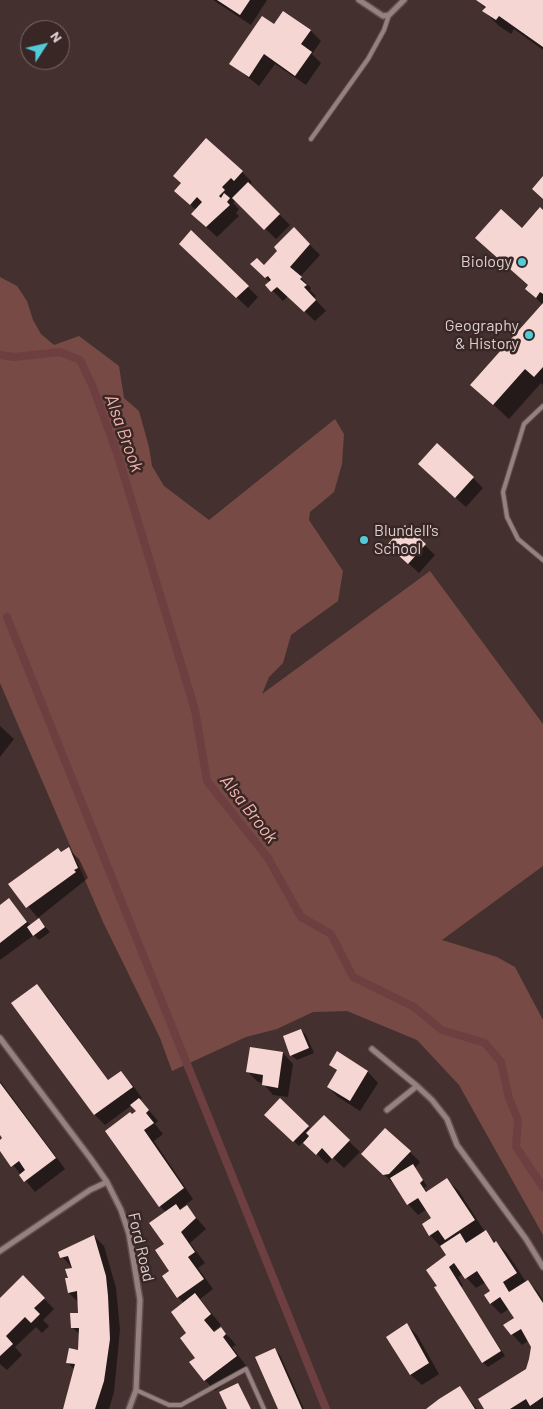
<!DOCTYPE html>
<style>
body{margin:0}
#map{position:relative;width:543px;height:1409px;overflow:hidden;background:#44312f;font-family:Barlow,sans-serif}
canvas{display:block}
.north{position:absolute;left:20px;top:20px;width:50px;height:50px;box-sizing:border-box;background:#392725;border:1px solid #7a6b69;border-radius:50%;rotate:55deg;font-size:14px;font-weight:700;line-height:20px;text-align:center;color:#dcd0ce}
.north::after{content:'';display:block;margin:auto;width:18px;height:22px;background:#52cbd9;clip-path:polygon(50% 0,100% 100%,50% 72%,0 100%)}
</style>
<div id="map">
<canvas width="543" height="1409"></canvas>
<div class="north">N</div>
</div>
<script>
const context = document.querySelector('canvas').getContext('2d');
context.lineJoin = 'round';
function paint(path, color) { context.fillStyle = color; context.fill(path, 'evenodd'); }
const shape = rows => new Path2D(rows.map(r => 'M' + r).join(''));
function stroke(path, color, width, dash) { context.strokeStyle = color; context.lineWidth = width; context.lineCap = dash ? 'butt' : 'round'; context.setLineDash(dash || []); context.stroke(path); }
function drawText(font, color, halo, rows, align = 'center') {
  context.font = font + ' Barlow,sans-serif'; context.lineWidth = 5; context.setLineDash([]); context.textBaseline = 'middle'; context.strokeStyle = halo; context.fillStyle = color; for (const [text, x, y, turn = 0] of rows) {
    context.save(); context.translate(x, y); context.rotate((+turn || 0) * Math.PI / 180); context.textAlign = isNaN(turn) ? turn : align; if (halo) context.strokeText(text, 0, 0); context.fillText(text, 0, 0); context.restore();
  }
}
paint(shape([
 [0,277,17,286,27,301,33,320,41,334,54,345,79,336,119,366,124,398,139,411,149,447,152,466,164,486,209,520,335,419,344,434,342,464,334,492,310,512,309,520,343,571,338,601,291,635,283,663,269,677,262,694,430,571,543,724,543,866,442,940,497,957,515,967,543,1020,543,1235,459,1085,417,1040,347,1011,313,1012,277,1029,246,1037,172,1071,160,1038,103,922,0,683]
]), '#774a45');
paint(shape([
 [213,0,267,0,251,25],
 [477,0,543,0,543,50,514,29,511,34,499,26,484,11,486,9],
 [274,26,310,30,321,41,312,54,321,63,306,85,275,64,259,86,231,64],
 [242,172,252,182,250,185,290,225,276,239,236,200,233,203,239,209,236,213,239,216,217,237,203,224,196,210,186,201],
 [543,211,543,305,527,289,529,286,477,238,523,229],
 [294,229,320,255,300,277,311,288,310,290,316,296,314,298,326,311,315,321,288,296,283,301,267,285,270,282,252,264,264,266,279,251],
 [192,232,258,297,248,308,191,254],
 [543,305,543,385,541,383,509,419,472,385],
 [430,475,473,478,483,488,466,507],
 [405,526,435,555,419,573,399,555],
 [0,726,14,739,0,757],
 [68,849,79,859,88,878,38,918,10,885],
 [9,900,31,926,39,920,50,932,39,940,34,935,0,960,0,907],
 [37,986,47,996,109,1081,120,1073,131,1083,142,1098,140,1100,158,1121,155,1124,163,1134,154,1141,193,1199,179,1210,180,1212,187,1207,206,1229,190,1243,205,1263,198,1268,213,1289,200,1299,221,1325,214,1331,215,1333,221,1329,231,1339,236,1345,232,1347,247,1367,215,1391,205,1380,188,1333,184,1303,178,1297,166,1244,166,1212,160,1206,132,1116,137,1112,132,1105,105,1125,95,1115,13,1003],
 [301,1030,306,1035,314,1053,297,1060,291,1055],
 [251,1048,283,1053,293,1064,288,1097,273,1095,263,1083,258,1082,248,1072],
 [337,1053,368,1072,378,1083,360,1111,338,1097,328,1087,338,1072,330,1064],
 [0,1081,65,1169,35,1192,0,1149,0,1141,4,1138,0,1133],
 [280,1100,311,1130,324,1117,360,1152,344,1168,333,1158,327,1164,304,1141,299,1146,266,1115],
 [410,1152,420,1162,415,1168,427,1186,424,1188,428,1192,447,1180,458,1190,485,1232,507,1253,526,1282,527,1281,538,1292,543,1300,543,1409,486,1409,527,1370,532,1347,529,1340,522,1345,512,1334,515,1318,509,1309,501,1314,491,1304,486,1295,492,1291,486,1282,476,1288,463,1274,458,1277,463,1286,461,1287,505,1356,488,1367,483,1362,438,1286,449,1256,430,1235,433,1219,427,1209,418,1215,408,1204,394,1184,373,1164],
 [94,1236,104,1246,116,1288,120,1330,114,1392,109,1409,63,1409,75,1370,68,1363,79,1351,80,1335,72,1327,80,1314,79,1303,69,1293,67,1270,73,1269,59,1253],
 [23,1277,54,1309,43,1320,49,1326,42,1333,36,1327,15,1347,22,1355,7,1370,0,1364,0,1300],
 [407,1325,417,1335,439,1374,422,1385,411,1375,387,1337],
 [275,1350,280,1355,304,1409,280,1409],
 [459,1387,477,1409,428,1409]
]), '#0007');
stroke(shape([
 [0,355,14,357,60,352,80,360,93,387,119,459,195,710,207,781,268,858,301,917,331,934,353,977,414,1007,442,1030,485,1043,501,1062,509,1098,518,1120,516,1147,543,1187],
 [7,617,326,1409]
]), '#6e3f41', 8);
paint(shape([
 [217,0,250,0,240,15],
 [476,0,543,0,543,47,499,16,496,20,482,11,486,7],
 [283,11,311,30,301,44,312,52,295,76,264,54,249,77,229,64,262,16,274,24],
 [206,138,243,171,234,181,231,178,222,187,225,190,219,196,221,198,224,193,230,198,227,202,230,205,206,227,191,214,202,202,197,197,190,205,174,191,181,183,173,176],
 [543,176,543,199,532,189],
 [248,182,280,214,264,230,232,198],
 [540,207,543,210,543,294,540,292,536,298,525,289,528,285,475,238,501,209,522,228],
 [294,227,310,244,290,267,302,277,300,279,307,285,304,287,316,300,304,312,277,287,271,292,265,285,271,280,268,276,265,278,250,264,257,258,264,265,277,251,274,247],
 [191,230,249,286,236,298,179,244],
 [543,303,543,367,534,377,525,369,493,405,470,385],
 [437,443,474,477,455,498,418,464],
 [405,525,426,544,408,564,387,545],
 [69,847,78,868,74,870,76,872,26,908,8,884,58,848,61,852],
 [9,898,27,922,0,943,0,905],
 [39,918,45,927,33,936,27,927],
 [37,984,108,1080,121,1071,133,1087,94,1115,11,1003],
 [301,1029,309,1048,290,1056,283,1036],
 [250,1047,283,1052,278,1088,262,1085,263,1075,246,1072],
 [337,1051,368,1071,350,1101,327,1087,337,1070,329,1065],
 [0,1083,56,1158,24,1182,19,1175,25,1170,19,1161,11,1167,0,1151,0,1140,2,1138,0,1135],
 [139,1098,149,1110,146,1113,154,1123,144,1130,184,1188,159,1207,105,1131,130,1112,132,1114,136,1111,130,1105],
 [280,1098,309,1126,293,1142,264,1115],
 [324,1115,350,1140,332,1159,322,1148,316,1155,303,1143,309,1136,306,1133],
 [385,1128,411,1151,389,1174,383,1175,361,1154],
 [413,1164,423,1180,420,1183,426,1192,447,1178,475,1220,445,1240,438,1230,429,1236,422,1224,431,1218,418,1198,407,1205,390,1178],
 [176,1204,180,1210,187,1205,196,1218,181,1232,195,1252,188,1257,204,1279,177,1298,162,1276,169,1271,155,1250,164,1244,149,1223],
 [486,1230,494,1243,496,1241,517,1273,503,1282,509,1292,528,1280,543,1303,543,1397,530,1406,526,1399,510,1409,484,1409,478,1399,526,1369,529,1359,531,1347,521,1329,511,1335,503,1325,514,1318,500,1297,490,1304,484,1295,490,1291,477,1271,465,1279,454,1263,449,1267,501,1351,482,1363,434,1287,437,1286,426,1270,446,1255,440,1246,460,1233,466,1243],
 [94,1235,106,1276,108,1296,110,1339,104,1381,95,1409,63,1409,75,1364,66,1363,69,1348,78,1350,79,1328,71,1328,70,1313,78,1313,77,1291,68,1293,65,1278,68,1278,65,1269,72,1268,68,1256,60,1258,58,1252],
 [23,1275,45,1298,34,1308,40,1314,31,1323,25,1317,6,1336,13,1344,0,1356,0,1298],
 [195,1293,211,1314,204,1320,214,1332,221,1327,226,1334,223,1337,237,1356,204,1381,189,1362,195,1358,180,1338,186,1333,171,1312],
 [407,1323,429,1363,410,1375,386,1337],
 [275,1348,302,1409,278,1409,255,1357],
 [238,1383,251,1409,227,1409,219,1392],
 [460,1386,475,1409,426,1409,439,1399]
]), '#f6d6d2');
const service = shape([
 [311,139,368,59,384,30,389,15],
 [543,406,524,424,503,492,507,517,518,539,543,560],
 [136,1390,169,1405,181,1405,246,1369,264,1409]
]);
const minor = shape([
 [359,0,383,16,389,15,404,0],
 [0,1038,91,1159,107,1182,121,1210,129,1234,140,1300,136,1390,129,1409],
 [372,1049,417,1086],
 [387,1110,417,1086,432,1100,447,1119,457,1145,526,1239,543,1267],
 [0,1251,90,1190,107,1182]
]);
stroke(service, '#5f504e', 6);
stroke(minor, '#5f504e', 8);
stroke(service, '#97817e', 4);
stroke(minor, '#97817e', 5);
for (const [x, y, r, color] of [
 [522,262,5,"#52cbd9"],
 [529,335,5,"#52cbd9"],
 [364,540,5,"#52cbd9"]
]) { const dot = new Path2D(); dot.arc(x, y, r, 0, 2 * Math.PI); context.fillStyle = color; context.fill(dot); stroke(dot, '#392725', 2); }
drawText('16px', '#dcd0ce', '#392725', [
 ["Biology",512,262],
 ["Geography",519,326],
 ["& History",519,344],
 ["Blundell's",374,531,"left"],
 ["School",374,549,"left"]
], 'right');
drawText('16px', '#dcd0ce', '#392725', [
 ["Ford Road",141,1247,77]
]);
drawText('italic 18px', '#f4b6af', '#392725', [
 ["Alsa Brook",124,433,70],
 ["Alsa Brook",249,809,52]
]);
</script>
